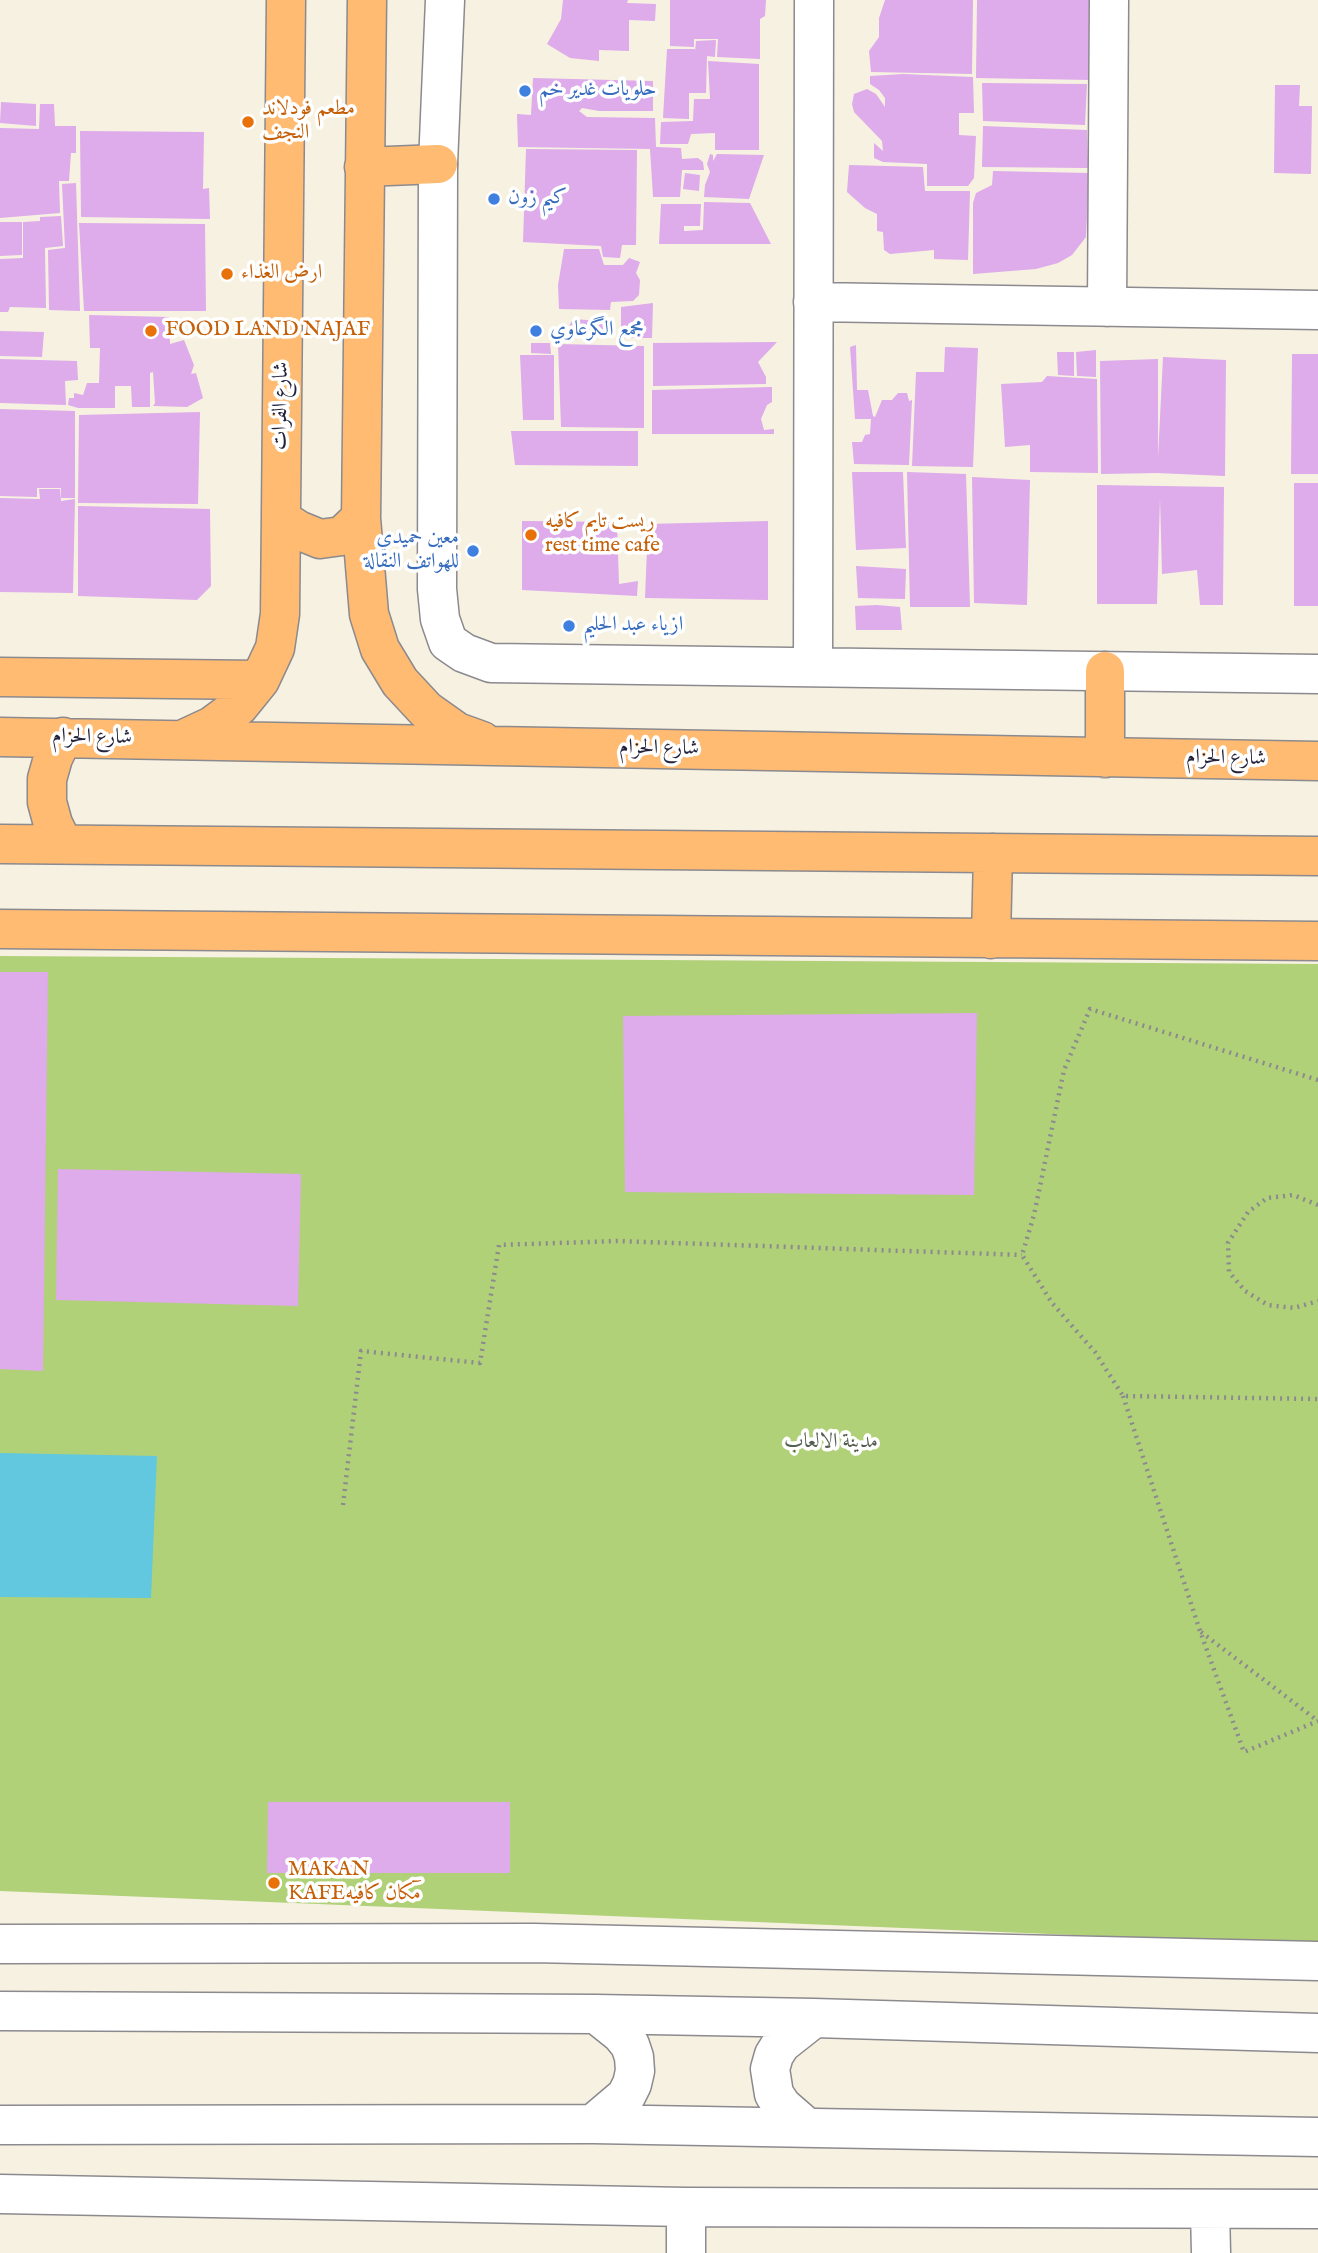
<!DOCTYPE html>
<meta charset="utf-8">
<style>
body{margin:0}
canvas{display:block;background:#f6f1e1}
</style>
<canvas width="1318" height="2253"></canvas>
<script>
const context = document.querySelector('canvas').getContext('2d');
context.lineJoin = 'round';
function paint(path, color) { context.fillStyle = color; context.fill(path, 'evenodd'); }
const shape = rows => new Path2D(rows.map(r => 'M' + r).join(''));
function stroke(path, color, width, dash) { context.strokeStyle = color; context.lineWidth = width; context.lineCap = dash ? 'butt' : 'round'; context.setLineDash(dash || []); context.stroke(path); }
function drawText(font, color, halo, rows, align = 'center') {
  context.font = font + ' "IM FELL English",Amiri,serif'; context.lineWidth = 7; context.setLineDash([]); context.textBaseline = 'middle'; context.strokeStyle = halo; context.fillStyle = color; for (const [text, x, y, turn = 0] of rows) {
    context.save(); context.translate(x, y); context.rotate((+turn || 0) * Math.PI / 180); context.textAlign = isNaN(turn) ? turn : align; if (halo) context.strokeText(text, 0, 0); context.fillText(text, 0, 0); context.restore();
  }
}
paint(shape([
 [0,956,1318,964,1318,1945,0,1891]
]), '#b1d179');
paint(shape([
 [0,1453,157,1456,151,1598,0,1597]
]), '#61c8df');
paint(shape([
 [563,0,628,0,627,3,656,4,655,21,629,20,629,51,599,50,599,61,570,58,547,44,561,19],
 [670,0,766,0,765,16,760,19,760,59,717,57,718,39,694,39,694,47,670,46],
 [885,0,973,0,972,74,871,72,869,51,879,37,879,18],
 [977,0,1093,0,1092,80,976,78],
 [716,40,715,57,707,56,706,93,689,93,689,119,663,118,667,49,695,49,695,52,696,41],
 [708,61,759,64,759,150,715,150,715,133,691,134,688,144,660,144,661,122,693,121,694,99,710,99],
 [903,74,973,77,974,113,959,113,959,135,976,136,974,178,968,186,927,186,927,164,883,162,874,158,874,143,883,151,882,141,854,112,852,104,854,94,867,89,876,94,885,107,885,98,879,90,870,84,870,76],
 [533,78,653,81,653,111,599,111,582,108,579,111,587,117,655,118,656,147,681,148,682,159,698,158,703,162,704,170,682,170,680,197,653,197,650,149,518,147,517,114,531,115],
 [982,83,1087,84,1085,125,983,121],
 [1275,85,1300,85,1299,106,1312,106,1311,174,1274,173],
 [1,102,36,104,36,126,0,123],
 [40,104,54,104,55,126,76,126,76,153,71,153,69,181,59,181,60,213,0,218,0,128,39,129],
 [983,126,1087,130,1088,168,982,167],
 [80,131,204,132,203,189,209,188,210,219,81,217],
 [526,149,637,150,636,245,622,245,620,258,603,257,601,246,523,242],
 [710,154,713,155,713,161,717,154,764,155,749,199,704,197,705,185,710,172,707,164],
 [849,165,923,167,925,191,970,191,968,260,934,259,934,250,890,254,884,250,883,232,877,231,877,214,865,208,847,192],
 [993,171,1089,173,1086,237,1072,255,1058,263,1036,269,973,274,973,203,976,193,992,185],
 [685,173,700,175,699,191,683,189],
 [76,183,80,311,49,310,48,250,65,248,62,184],
 [704,202,750,203,771,244,659,244,661,204,701,204,700,226,684,226,684,231,703,230],
 [61,216,63,246,45,248,46,308,10,307,8,312,0,312,0,259,23,258,23,222,40,221,40,217],
 [0,222,22,222,22,255,0,256],
 [79,223,205,224,206,311,84,311],
 [564,249,599,249,604,265,623,265,629,258,640,262,636,273,640,280,639,295,633,301,611,302,610,310,559,309,558,285],
 [653,303,652,338,621,338,621,307],
 [89,315,169,317,170,344,184,340,194,365,191,374,196,373,203,398,187,407,153,406,155,403,153,372,150,373,150,407,132,407,131,386,115,386,115,408,78,408,68,405,69,398,74,398,74,393,83,395,87,383,99,383,100,348,90,348],
 [573,319,615,322,615,335,568,336,568,328],
 [0,331,44,332,42,357,0,356],
 [777,342,758,362,766,377,766,384,653,386,653,343],
 [531,343,550,343,551,354,531,353],
 [558,344,644,346,644,428,561,427],
 [856,345,857,390,868,390,873,416,875,417,882,400,892,400,898,393,907,393,909,401,912,400,909,465,854,464,852,442,862,442,865,435,870,434,871,419,855,419,850,347],
 [945,347,978,348,973,467,912,466,916,372,944,372],
 [1096,350,1096,377,1077,376,1076,352],
 [1057,352,1074,352,1074,376,1058,375],
 [1292,354,1318,354,1318,474,1291,474],
 [520,355,554,355,554,420,523,420],
 [1163,357,1226,360,1225,476,1157,473,1101,474,1100,361,1158,359,1158,458],
 [0,359,77,361,78,380,65,381,66,405,0,403],
 [1047,376,1097,379,1098,473,1030,472,1030,445,1005,447,1001,384,1042,382],
 [772,387,772,402,767,405,761,419,764,430,774,429,774,434,652,434,652,390],
 [0,409,75,411,75,498,61,498,61,488,37,488,37,497,0,496],
 [200,412,198,504,78,503,79,415],
 [511,431,638,431,638,466,515,465],
 [852,472,903,472,906,548,856,550],
 [907,472,966,474,970,607,910,607],
 [972,477,1030,480,1027,605,974,603],
 [1294,483,1318,483,1318,606,1294,606],
 [1097,485,1224,487,1223,605,1200,605,1197,570,1162,574,1160,498,1157,604,1097,604],
 [39,489,60,489,61,501,75,499,73,593,0,592,0,498,40,499],
 [78,506,210,509,211,586,197,600,78,596],
 [522,521,617,522,619,584,638,581,637,596,522,590],
 [768,521,768,600,645,598,648,524],
 [856,566,906,569,905,599,858,598],
 [877,605,900,607,902,630,856,630,855,606],
 [0,972,48,972,43,1371,0,1369],
 [977,1013,974,1195,625,1192,623,1016],
 [58,1169,301,1174,298,1306,56,1300],
 [268,1802,510,1802,510,1873,267,1873]
]), '#deabeb');
const minor = shape([
 [445,0,438,164,437,589,440,619,448,642,464,653,491,663,1318,674],
 [813,302,1318,310],
 [1107,307,1109,0],
 [813,666,814,0],
 [0,1944,534,1943,1318,1961],
 [0,2011,596,2014,814,2018,1318,2033],
 [593,2124,626,2096,632,2084,635,2071,634,2057,630,2045,621,2034,596,2014],
 [0,2125,593,2124,1318,2137],
 [805,2126,782,2106,774,2094,770,2069,774,2055,781,2044,814,2018],
 [0,2194,686,2207,1318,2209],
 [1210,2209,1211,2253],
 [686,2253,686,2207]
]);
const major = shape([
 [367,0,361,518,369,614,380,649,400,682,426,710,457,732,482,741],
 [364,167,438,164],
 [281,519,298,530,320,539,342,536,361,518],
 [0,677,260,680],
 [0,737,1318,761],
 [63,737,53,758,47,779,47,802,53,824,63,844],
 [184,739,212,726,239,706,260,680,275,648,280,614,286,0],
 [1105,758,1105,671],
 [0,844,1318,856],
 [0,929,1318,941],
 [991,939,993,853]
]);
stroke(minor, '#8c8a8e', 41);
stroke(major, '#8c8a8e', 41);
stroke(shape([
 [1318,1080,1090,1009,1064,1070,1034,1215,1022,1255,1052,1303,1095,1352,1123,1396,1318,1399],
 [1318,1205,1293,1195,1267,1198,1248,1212,1228,1243,1229,1272,1245,1291,1268,1305,1294,1308,1318,1301],
 [1123,1396,1200,1631,1244,1752,1318,1721],
 [343,1505,361,1351,480,1363,499,1245,617,1241,1022,1255],
 [1201,1632,1318,1721]
]), '#8c8a8e', 4.5, [2, 5]);
stroke(minor, '#fff', 38);
stroke(major, '#ffbb71', 38);
for (const [x, y, r, color] of [
 [525,91,7,"#3f7fe0"],
 [248,122,7,"#e8710a"],
 [494,199,7,"#3f7fe0"],
 [227,274,7,"#e8710a"],
 [151,331,7,"#e8710a"],
 [536,331,7,"#3f7fe0"],
 [531,535,7,"#e8710a"],
 [473,551,7,"#3f7fe0"],
 [569,626,7,"#3f7fe0"],
 [274,1883,7,"#e8710a"]
]) { const dot = new Path2D(); dot.arc(x, y, r, 0, 2 * Math.PI); context.fillStyle = color; context.fill(dot); stroke(dot, '#fff', 2.5); }
drawText('21px', '#366cbe', '#fff', [
 ["حلويات غدير خم",539,91],
 ["كيم زون",508,199],
 ["مجمع الگرعاوي",550,331],
 ["معين حميدي",459,539,"right"],
 ["للهواتف النقالة",459,563,"right"],
 ["ازياء عبد الحليم",583,626]
], 'left');
drawText('21px', '#c56008', '#fff', [
 ["مطعم فودلاند",262,110],
 ["النجف",262,134],
 ["ارض الغذاء",241,274],
 ["FOOD LAND NAJAF",165,331],
 ["ريست تايم كافيه",545,523],
 ["rest time cafe",545,547],
 ["MAKAN",288,1871],
 ["KAFEمٓكان كافيه",288,1895]
], 'left');
drawText('21px', '#22223b', '#fff', [
 ["شارع الفرات",282,406,-89],
 ["شارع الحزام",92,738,1],
 ["شارع الحزام",659,749,1],
 ["شارع الحزام",1226,759,1]
]);
drawText('21px', '#545f51', '#fff', [
 ["مدينة الالعاب",831,1443]
]);
</script>
